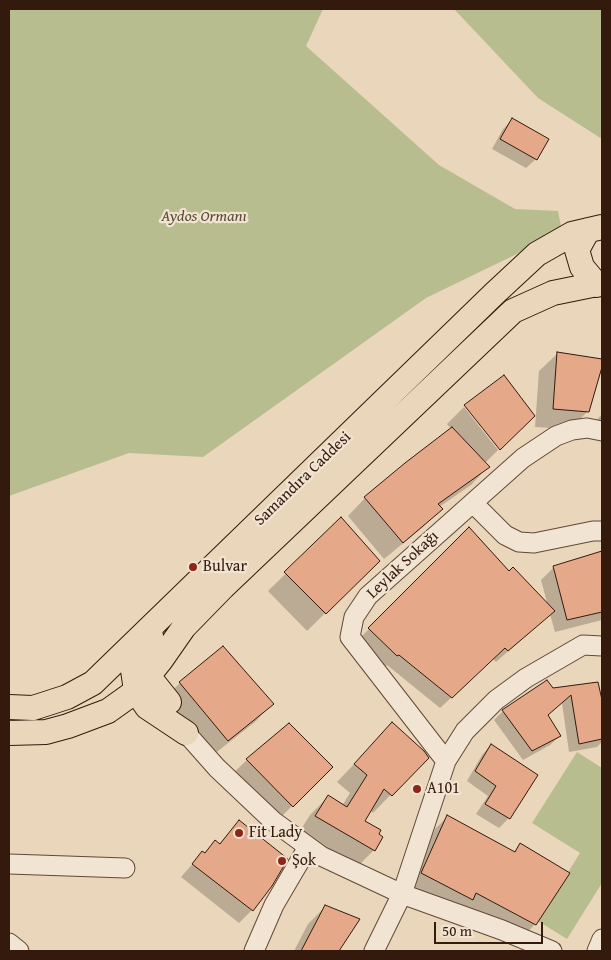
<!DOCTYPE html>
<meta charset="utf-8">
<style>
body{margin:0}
#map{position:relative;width:611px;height:960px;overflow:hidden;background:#ead6ba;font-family:"Gentium Book Plus",serif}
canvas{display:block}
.frame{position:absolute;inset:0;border:10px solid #331a0d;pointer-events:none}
.scale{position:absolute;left:434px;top:922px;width:109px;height:22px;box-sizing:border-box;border:2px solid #331a0d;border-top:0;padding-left:6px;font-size:15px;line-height:18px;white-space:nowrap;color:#331a0d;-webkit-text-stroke:4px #f1e4d2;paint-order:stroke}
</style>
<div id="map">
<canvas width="611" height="960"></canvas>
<div class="frame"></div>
<div class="scale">50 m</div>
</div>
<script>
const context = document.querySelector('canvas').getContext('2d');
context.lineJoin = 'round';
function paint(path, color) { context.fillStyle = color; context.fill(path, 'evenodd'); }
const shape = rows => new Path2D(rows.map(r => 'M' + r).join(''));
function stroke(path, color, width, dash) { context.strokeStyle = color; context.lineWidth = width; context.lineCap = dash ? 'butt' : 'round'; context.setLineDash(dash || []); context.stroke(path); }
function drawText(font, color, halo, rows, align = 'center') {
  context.font = font + ' "Gentium Book Plus",serif'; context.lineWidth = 4.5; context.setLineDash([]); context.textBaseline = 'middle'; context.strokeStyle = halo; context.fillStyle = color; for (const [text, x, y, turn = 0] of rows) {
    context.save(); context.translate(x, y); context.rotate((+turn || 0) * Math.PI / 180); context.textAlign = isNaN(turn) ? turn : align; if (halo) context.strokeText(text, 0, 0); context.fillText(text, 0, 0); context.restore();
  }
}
paint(shape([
 [9,9,323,9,306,46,439,165,515,209,558,211,562,232,426,298,203,457,129,453,9,496],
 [454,9,602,9,602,139,538,98],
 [577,752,602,768,602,883,567,939,538,921,580,853,532,823]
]), '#b8bd8f');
paint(shape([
 [512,120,536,159,526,168,492,149,503,129],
 [557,354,602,360,588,411,570,429,535,427,539,371],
 [464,407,498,450,485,463,488,467,471,485,439,507,441,509,423,527,384,559,348,516,365,498,451,429,447,424],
 [602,414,602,437,591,427],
 [341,519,378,561,307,631,268,591],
 [469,529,509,573,548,606,541,580,554,567,602,552,602,620,555,632,550,614,496,662,493,659,440,708,387,665,385,667,358,640],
 [180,683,272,704,255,722,209,758,162,700],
 [553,690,602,699,602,742,597,747,569,752,562,703,547,716,560,736,550,745,523,760,494,720,503,711],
 [392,724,427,757,373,813,370,810,363,821,374,850,356,868,298,834,310,815,328,797,342,806,350,793,337,782],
 [491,745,536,775,509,818,499,828,476,814,488,796,467,781,482,755],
 [247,760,331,767,275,823,229,777],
 [448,816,513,853,520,845,535,924,523,937,465,906,459,912,409,886,435,829],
 [239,822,271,885,252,910,239,923,181,877,202,853,203,854,215,842,219,844],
 [326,906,359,919,338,951,294,951,308,924]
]), '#0003');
const building = shape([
 [512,118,549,139,537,160,500,139,512,118],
 [557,352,602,359,602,367,589,412,553,409,557,352],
 [504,375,535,416,500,450,464,405,504,375],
 [452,427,490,467,438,504,443,509,403,543,364,497,405,463,452,427],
 [341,517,380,561,326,614,284,572,341,517],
 [469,527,509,571,513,567,555,611,508,651,505,648,452,698,399,655,397,656,368,628,469,527],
 [602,551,602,612,567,620,553,566,602,551],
 [223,646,274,704,228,741,179,682,223,646],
 [547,680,553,688,598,682,602,700,602,739,579,744,571,695,548,715,561,736,532,751,502,710,547,680],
 [392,722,424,751,429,758,392,796,384,789,365,821,381,830,379,834,383,837,375,851,315,816,328,795,347,807,367,775,354,764,392,722],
 [289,723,333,767,293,807,246,759,289,723],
 [491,744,538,775,510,819,485,804,496,786,475,771,491,744],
 [447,815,515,852,520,843,570,873,536,925,476,893,473,900,421,873,447,815],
 [239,820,288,859,272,886,253,911,192,864,202,851,205,853,215,840,220,844,239,820],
 [325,905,360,919,339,951,301,951,325,905]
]);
paint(building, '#e5a888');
stroke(building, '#331a0d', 1);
const minor = shape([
 [473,503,505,535,519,542,534,543,593,531,602,531],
 [186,733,217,768,273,821,321,856,402,894,502,930,552,951],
 [446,761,350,637,354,617,368,596,523,458,556,436,572,430,587,428,602,431],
 [9,864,125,868],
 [9,943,19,951],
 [254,951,274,905,308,847],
 [374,951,402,894,446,761,465,731,496,700,526,678,583,645,602,646],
 [597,951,602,939]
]);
const major = shape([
 [588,230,577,250,582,267,597,285],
 [151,636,141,651,133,670,136,691,147,707,186,733],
 [134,671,140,673,153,682,169,702],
 [9,707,33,708,67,697,93,683,495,293,537,254,572,234,602,227],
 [9,733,46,732,68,726,108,711,136,691,161,660,184,627,223,587,513,311,553,293,602,283]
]);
stroke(minor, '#614938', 21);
stroke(major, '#331a0d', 26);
stroke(minor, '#f1e4d2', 19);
stroke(major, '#ead6ba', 24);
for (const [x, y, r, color] of [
 [193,567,5,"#8f2418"],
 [417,789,5,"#8f2418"],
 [239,833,5,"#8f2418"],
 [282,861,5,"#8f2418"]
]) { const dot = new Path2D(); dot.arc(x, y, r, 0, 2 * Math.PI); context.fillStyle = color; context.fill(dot); stroke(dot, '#f1e4d2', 2); }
drawText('italic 16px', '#5b4b34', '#f1e4d2', [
 ["Aydos Ormanı",204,217]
]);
drawText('16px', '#331a0d', '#f1e4d2', [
 ["Samandıra Caddesi",303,479,-44],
 ["Leylak Sokağı",403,565,-43]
]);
drawText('16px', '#331a0d', '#f1e4d2', [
 ["Bulvar",203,567],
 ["A101",427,789],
 ["Fit Lady",249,833],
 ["Şok",292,861]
], 'left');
</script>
